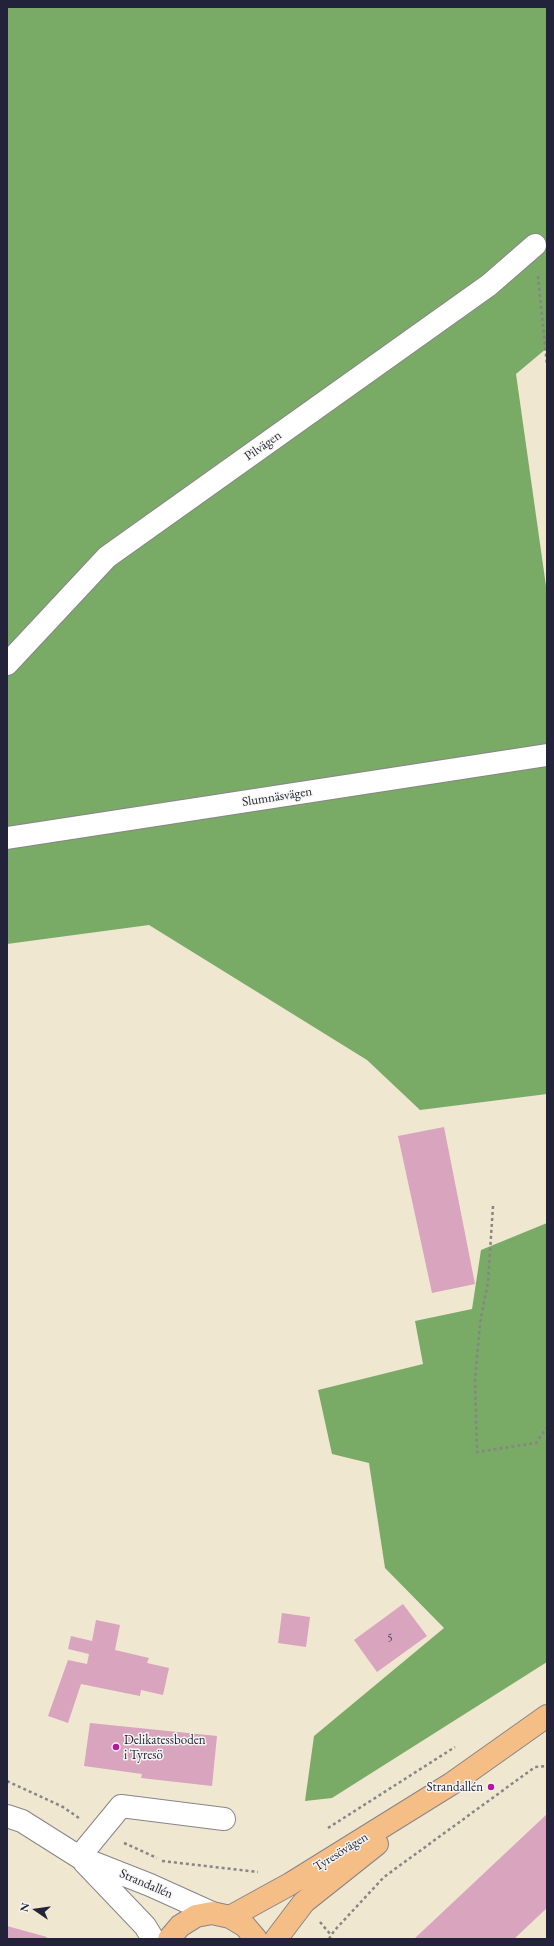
<!DOCTYPE html>
<meta charset="utf-8">
<style>
body{margin:0}
#map{position:relative;width:554px;height:1946px;overflow:hidden;background:#f0e7d1;font-family:"EB Garamond",serif}
canvas{display:block}
.frame{position:absolute;inset:0;border:8px solid #22223b;pointer-events:none}
.north{position:absolute;left:16px;top:1890px;width:40px;height:40px;-webkit-text-stroke:3px #f6f6f2;paint-order:stroke;rotate:283deg;font-size:11px;font-weight:700;line-height:16px;text-align:center;color:#22223b}
.north::after{content:'';display:block;margin:auto;width:14px;height:18px;background:#22223b;clip-path:polygon(50% 0,100% 100%,50% 72%,0 100%)}
</style>
<div id="map">
<canvas width="554" height="1946"></canvas>
<div class="frame"></div>
<div class="north">N</div>
</div>
<script>
const context = document.querySelector('canvas').getContext('2d');
context.lineJoin = 'round';
function paint(path, color) { context.fillStyle = color; context.fill(path, 'evenodd'); }
const shape = rows => new Path2D(rows.map(r => 'M' + r).join(''));
function stroke(path, color, width, dash) { context.strokeStyle = color; context.lineWidth = width; context.lineCap = dash ? 'butt' : 'round'; context.setLineDash(dash || []); context.stroke(path); }
function drawText(font, color, halo, rows, align = 'center') {
  context.font = font + ' "EB Garamond",serif'; context.lineWidth = 3; context.setLineDash([]); context.textBaseline = 'middle'; context.strokeStyle = halo; context.fillStyle = color; for (const [text, x, y, turn = 0] of rows) {
    context.save(); context.translate(x, y); context.rotate((+turn || 0) * Math.PI / 180); context.textAlign = isNaN(turn) ? turn : align; if (halo) context.strokeText(text, 0, 0); context.fillText(text, 0, 0); context.restore();
  }
}
paint(shape([
 [7,7,547,7,547,348,516,374,547,593,547,1094,420,1110,367,1060,149,925,7,944],
 [547,1223,547,1662,332,1798,305,1801,314,1736,444,1628,385,1568,369,1463,332,1454,318,1390,423,1364,415,1321,472,1309,481,1250]
]), '#79ab66');
paint(shape([
 [444,1127,475,1284,432,1293,398,1136],
 [403,1604,427,1636,377,1672,354,1640],
 [282,1613,310,1617,306,1647,278,1643],
 [96,1620,120,1625,115,1650,149,1658,147,1663,169,1668,163,1695,141,1690,140,1696,81,1684,68,1723,48,1716,68,1660,87,1664,89,1654,68,1649,71,1636,92,1641],
 [90,1723,217,1736,212,1786,141,1778,142,1774,84,1766],
 [547,1814,547,1908,514,1939,414,1939],
 [7,1926,47,1937,46,1939,7,1939]
]), '#d8a4be');
const minor = shape([
 [7,664,107,557,489,285,535,245],
 [7,838,547,755],
 [7,1816,22,1821,79,1857,150,1885,212,1913],
 [79,1857,121,1806,224,1819],
 [84,1862,145,1926,153,1939]
]);
const major = shape([
 [230,1917,290,1884,451,1784,547,1716],
 [169,1939,180,1926,196,1916,212,1913,230,1917,245,1926,256,1939],
 [276,1939,304,1902,377,1844]
]);
stroke(minor, '#898486', 24);
stroke(major, '#898486', 24);
stroke(shape([
 [538,276,547,365],
 [493,1206,488,1282,480,1323,475,1380,477,1452,536,1443,547,1427],
 [7,1781,63,1807,79,1818],
 [328,1828,455,1747],
 [124,1843,157,1858],
 [162,1861,258,1872],
 [320,1922,331,1935],
 [329,1939,334,1931,384,1877,535,1767,547,1766]
]), '#898486', 2.5, [3, 3]);
stroke(minor, '#fff', 22);
stroke(major, '#f6be87', 22);
for (const [x, y, r, color] of [
 [116,1747,4,"#b5179e"],
 [491,1787,4,"#b5179e"]
]) { const dot = new Path2D(); dot.arc(x, y, r, 0, 2 * Math.PI); context.fillStyle = color; context.fill(dot); stroke(dot, '#f6f6f2', 1.5); }
drawText('11px', '#50425c', null, [
 ["5",390,1638]
]);
drawText('13px', '#22223b', '#f6f6f2', [
 ["Pilvägen",263,446,-35],
 ["Slumnäsvägen",277,797,-9],
 ["Tyresövägen",341,1852,-32],
 ["Strandallén",146,1884,23]
]);
drawText('13px', '#22223b', '#f6f6f2', [
 ["Delikatessboden",124,1740],
 ["i Tyresö",124,1755],
 ["Strandallén",483,1787,"right"]
], 'left');
</script>
